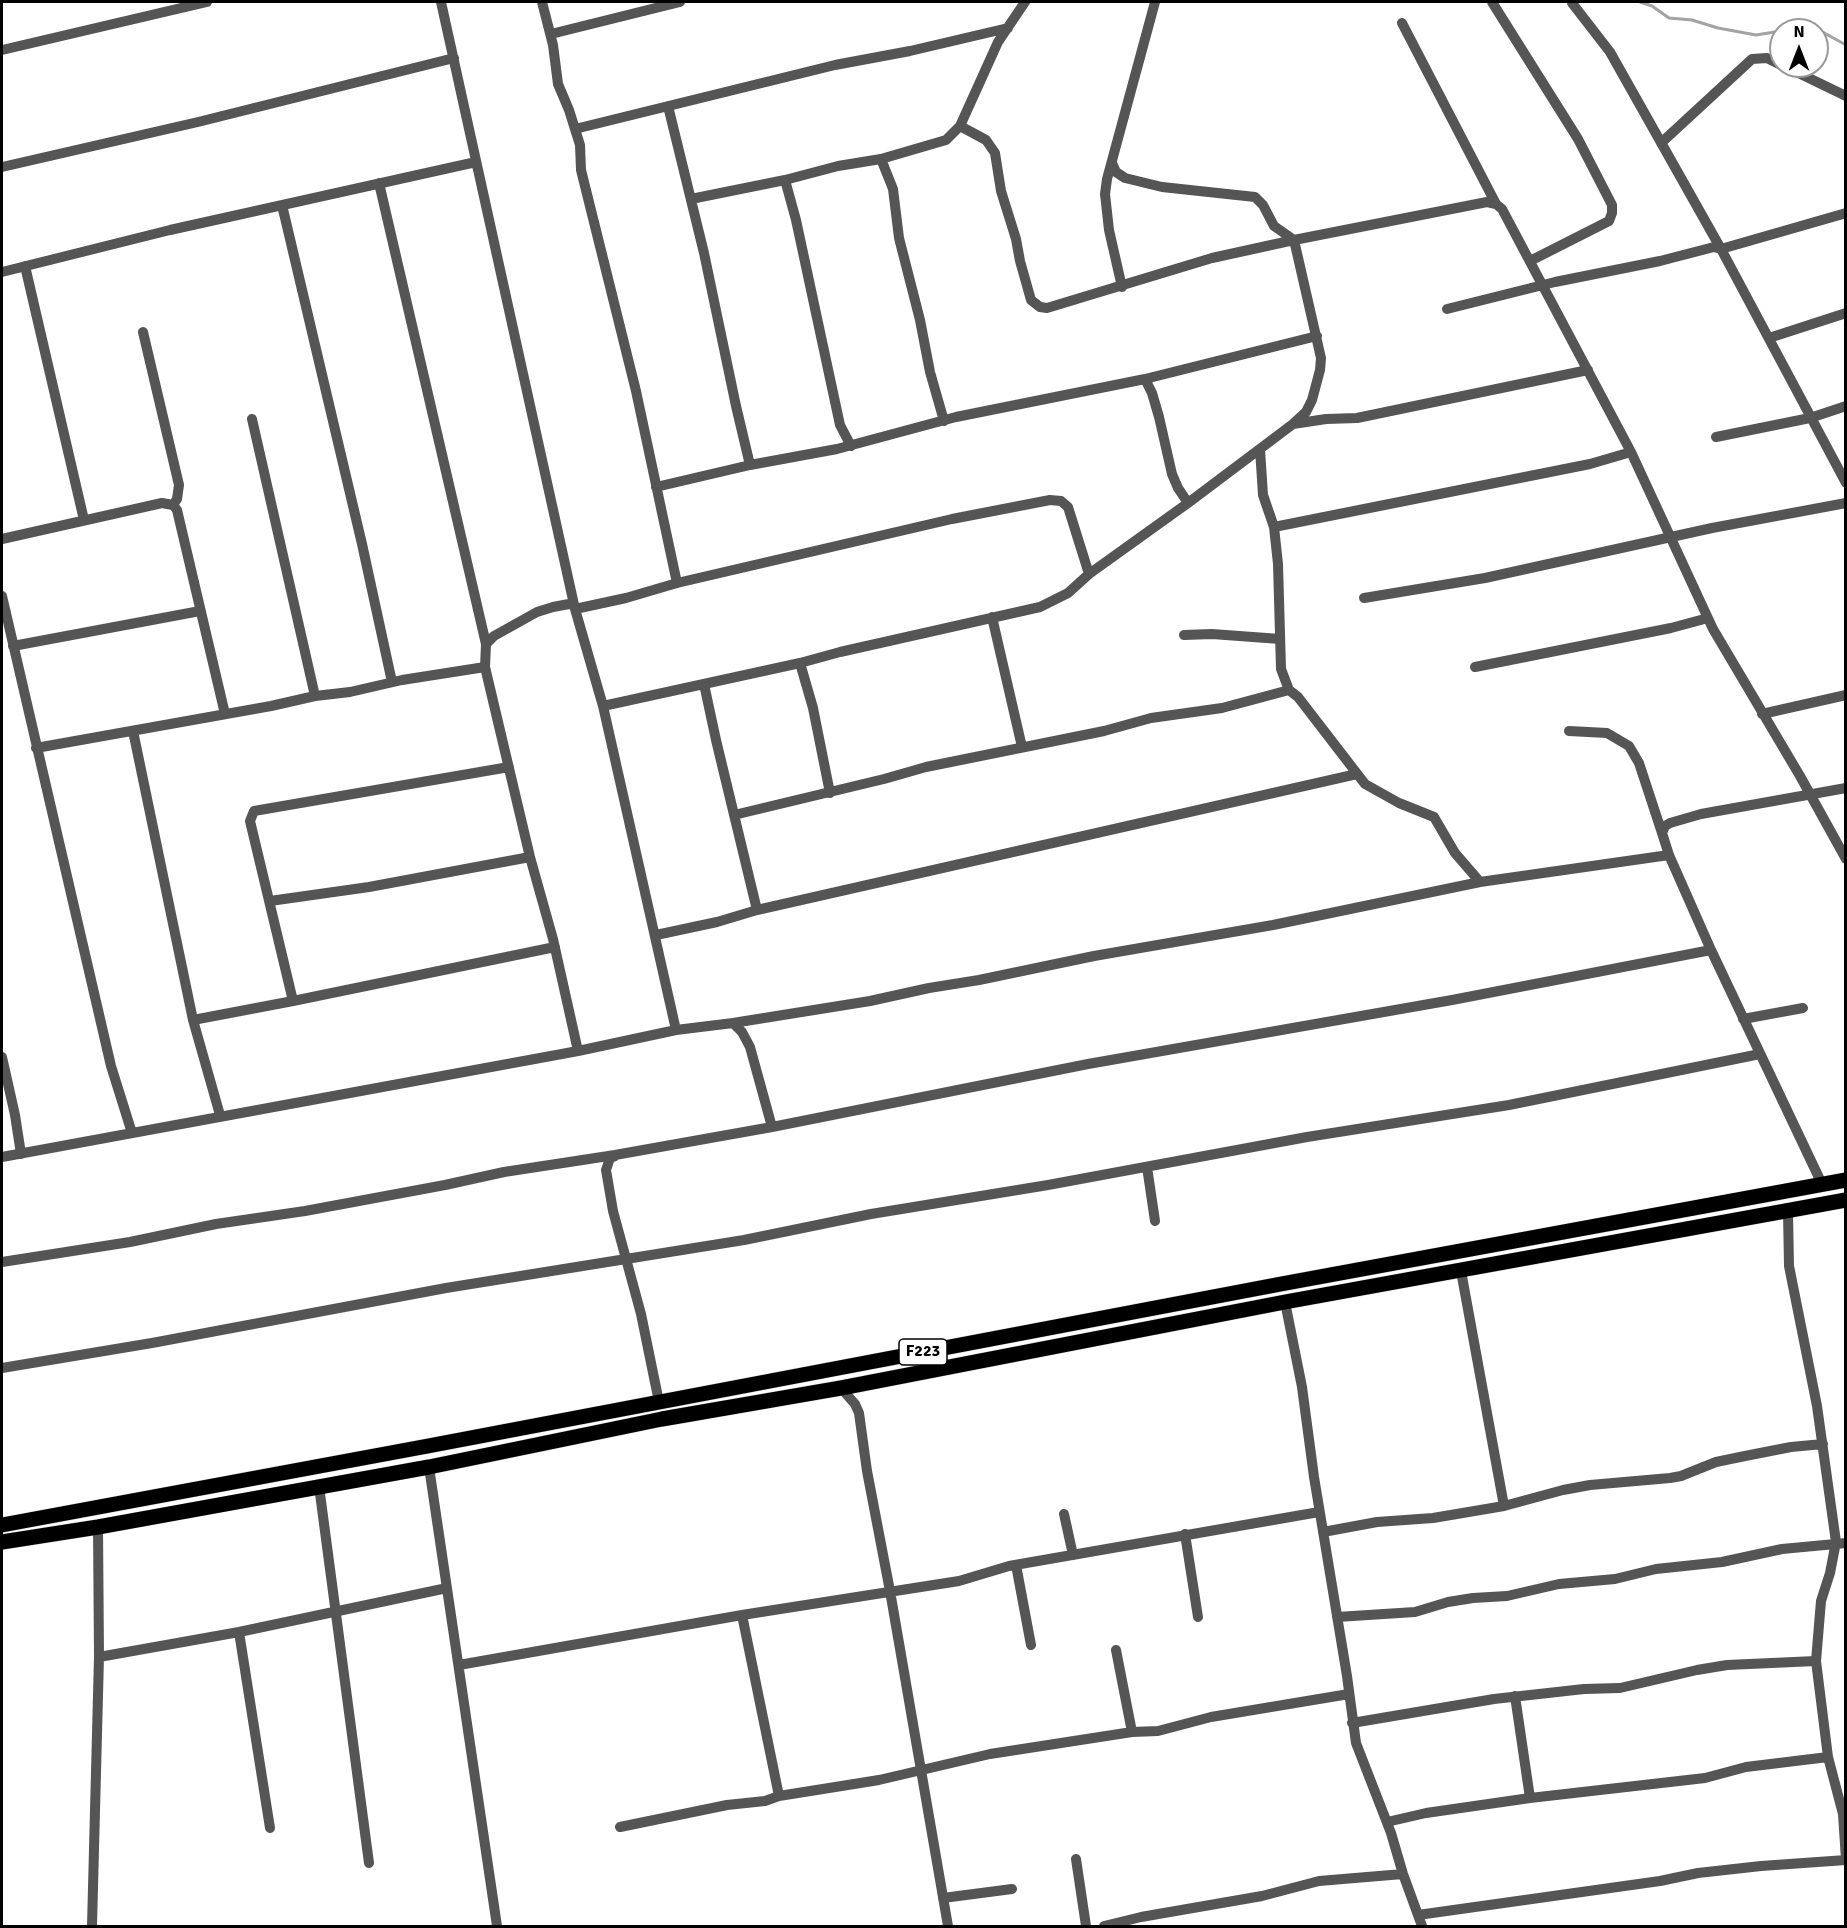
<!DOCTYPE html>
<style>
body{margin:0}
#map{position:relative;width:1847px;height:1928px;overflow:hidden;background:#fff;font-family:Signika,sans-serif}
canvas{display:block}
.frame{position:absolute;inset:0;border:3px solid #000;pointer-events:none}
.north{position:absolute;left:1769px;top:18px;width:60px;height:60px;box-sizing:border-box;background:#fff;border:2px solid #999;border-radius:50%;rotate:0deg;font-size:16px;font-weight:700;line-height:24px;text-align:center;color:#000}
.north::after{content:'';display:block;margin:auto;width:21px;height:27px;background:#000;clip-path:polygon(50% 0,100% 100%,50% 72%,0 100%)}
</style>
<div id="map">
<canvas width="1847" height="1928"></canvas>
<div class="frame"></div>
<div class="north">N</div>
</div>
<script>
const context = document.querySelector('canvas').getContext('2d');
context.lineJoin = 'round';
const shape = rows => new Path2D(rows.map(r => 'M' + r).join(''));
function stroke(path, color, width, dash) { context.strokeStyle = color; context.lineWidth = width; context.lineCap = dash ? 'butt' : 'round'; context.setLineDash(dash || []); context.stroke(path); }
function drawText(font, color, halo, rows, align = 'center') {
  context.font = font + ' Signika,sans-serif'; context.lineWidth = 4.5; context.setLineDash([]); context.textBaseline = 'middle'; context.strokeStyle = halo; context.fillStyle = color; for (const [text, x, y, turn = 0] of rows) {
    context.save(); context.translate(x, y); context.rotate((+turn || 0) * Math.PI / 180); context.textAlign = isNaN(turn) ? turn : align; if (halo) context.strokeText(text, 0, 0); context.fillText(text, 0, 0); context.restore();
  }
}
stroke(shape([
 [1640,2,1652,6,1669,18,1692,20,1718,28,1756,35,1781,31],
 [1783,30,1795,26,1817,29,1846,45]
]), '#a3a3a3', 3);
const primary = shape([
 [2,1525,428,1446,1281,1284,1846,1180],
 [2,1542,98,1527,429,1467,662,1419,841,1388,1285,1302,1846,1200]
]);
stroke(primary, '#dbdbdb', 16);
stroke(shape([
 [441,2,575,609,603,706,676,1030],
 [542,2,553,45,558,84,569,110,580,145,581,170,636,391,677,583],
 [1492,2,1578,139,1612,205,1612,213,1609,221,1530,261],
 [1572,3,1610,52,1721,249,1846,213],
 [1402,23,1496,204],
 [551,34,680,2],
 [2,50,207,2],
 [1784,66,1846,96],
 [668,106,704,253,736,406,750,465],
 [960,126,986,140,995,153,1001,191,1016,239,1020,261,1031,300,1040,307,1047,308,1212,258,1294,240,1487,202,1496,204,1502,209,1631,452,1713,629,1800,776,1846,859],
 [575,129,835,65,910,51,1008,28],
 [1661,143,1752,59,1767,58,1781,65],
 [881,159,893,189,899,238,920,320,930,372,944,421],
 [2,167,198,122,454,58],
 [785,180,796,220,840,425,851,446],
 [379,183,486,644,485,667,530,857,553,939,578,1051],
 [691,199,785,180,838,166,881,159,946,140,960,126,998,42,1025,2],
 [282,205,362,544,392,682],
 [25,266,84,520],
 [2,272,170,230,476,162],
 [1122,287,1109,230,1105,194,1107,179,1155,2],
 [1447,309,1555,282,1660,261,1714,247,1721,249,1846,483],
 [143,332,179,485,177,499,173,505],
 [1769,338,1846,313],
 [1145,379,1152,393,1159,417,1172,474,1178,488,1188,503],
 [252,419,315,696],
 [1293,424,1326,419,1357,418,1588,370],
 [1716,437,1810,418,1846,406],
 [1260,449,1263,495,1274,527,1278,564,1281,669,1289,690,1298,697,1365,784,1399,803,1434,817,1455,853,1480,882],
 [656,487,750,465,837,449,956,417,1145,379,1317,336],
 [1274,527,1590,464,1631,452],
 [2,539,162,503,173,505,177,510,225,714],
 [2,596,111,1066,132,1133],
 [1364,598,1485,578,1712,528,1846,503],
 [992,617,1022,747],
 [1184,635,1212,634,1280,639],
 [486,644,494,636,537,612,553,607,569,604,574,605,575,609,626,598,677,583,952,519,1050,500,1061,501,1068,507,1089,574],
 [13,646,200,611],
 [800,663,813,708,830,793],
 [1475,667,1671,628,1708,618],
 [704,684,716,740,757,910],
 [603,706,800,663,840,652,1040,607,1068,593,1089,574,1188,503,1293,424,1306,412,1312,400,1320,370,1321,358,1294,240,1274,226,1263,205,1255,197,1162,187,1125,178,1116,172,1112,163],
 [1762,714,1846,695],
 [133,731,193,1020,220,1115],
 [1569,731,1607,733,1629,746,1639,763,1662,833],
 [36,748,271,706,315,696,350,692,402,680,485,667],
 [734,815,884,779,926,767,1104,731,1151,718,1222,708,1289,690],
 [270,901,369,887,530,857],
 [656,935,717,922,757,910,1357,774],
 [293,1001,250,821,254,811,509,767],
 [1743,1019,1803,1008],
 [193,1020,293,1001,555,947],
 [733,1023,742,1032,750,1047,772,1127],
 [2,1057,15,1115,21,1154],
 [615,1156,610,1158,606,1170,613,1211,641,1314,659,1402],
 [2,1157,578,1051,676,1030,733,1023,870,1001,929,988,979,980,1094,956,1273,925,1480,882,1669,855],
 [1147,1167,1155,1221],
 [1822,1184,1711,950,1669,855,1662,833,1665,826,1670,823,1701,814,1846,788],
 [1788,1212,1789,1266,1817,1406,1836,1542,1830,1573,1821,1601,1816,1661,1828,1757,1843,1814,1846,1860],
 [2,1262,130,1242,216,1224,305,1211,445,1185,504,1172,615,1155,772,1127,1088,1064,1452,1000,1711,950],
 [1461,1271,1504,1506],
 [1285,1302,1302,1387,1314,1477,1347,1676,1356,1743,1391,1833,1403,1874,1422,1926],
 [2,1368,152,1343,446,1288,744,1240,871,1214,1048,1185,1307,1137,1509,1105,1760,1054],
 [841,1388,855,1404,859,1413,867,1471,890,1591,948,1926],
 [429,1467,497,1926],
 [319,1486,369,1863],
 [1064,1514,1073,1555],
 [1323,1532,1377,1522,1433,1518,1504,1506,1563,1490,1590,1485,1670,1478,1681,1476,1716,1462,1745,1456,1791,1447,1823,1444],
 [1185,1534,1198,1617],
 [1016,1565,1031,1645],
 [742,1615,779,1796],
 [1337,1617,1415,1612,1448,1602,1473,1598,1507,1596,1559,1584,1615,1579,1656,1569,1722,1562,1782,1549,1846,1543],
 [239,1632,270,1828],
 [1116,1650,1132,1732],
 [99,1657,239,1632,447,1588],
 [459,1665,742,1615,959,1581,1009,1566,1319,1512],
 [1515,1696,1530,1798],
 [1352,1723,1494,1699,1584,1689,1620,1688,1697,1670,1727,1665,1816,1661],
 [1387,1822,1426,1813,1530,1798,1705,1778,1746,1767,1828,1757],
 [620,1827,727,1805,765,1801,779,1796,879,1780,990,1754,1132,1732,1158,1731,1211,1717,1349,1694],
 [1076,1859,1086,1926],
 [943,1898,1012,1889],
 [1418,1915,1660,1881,1698,1873,1761,1866,1846,1860],
 [92,1926,99,1657,98,1527],
 [1104,1926,1141,1917,1262,1896,1319,1881,1403,1874]
]), '#555', 10);
stroke(primary, '#000', 15);
for (const [x, y, w] of [
 [923,1352,48]
]) { const box = new Path2D(); box.roundRect(x - w / 2, y - 13, w, 26, 4.5); context.fillStyle = '#fff'; context.fill(box); stroke(box, '#000', 1.5); }
drawText('bold 16px', '#000', null, [
 ["F223",923,1352]
]);
</script>
